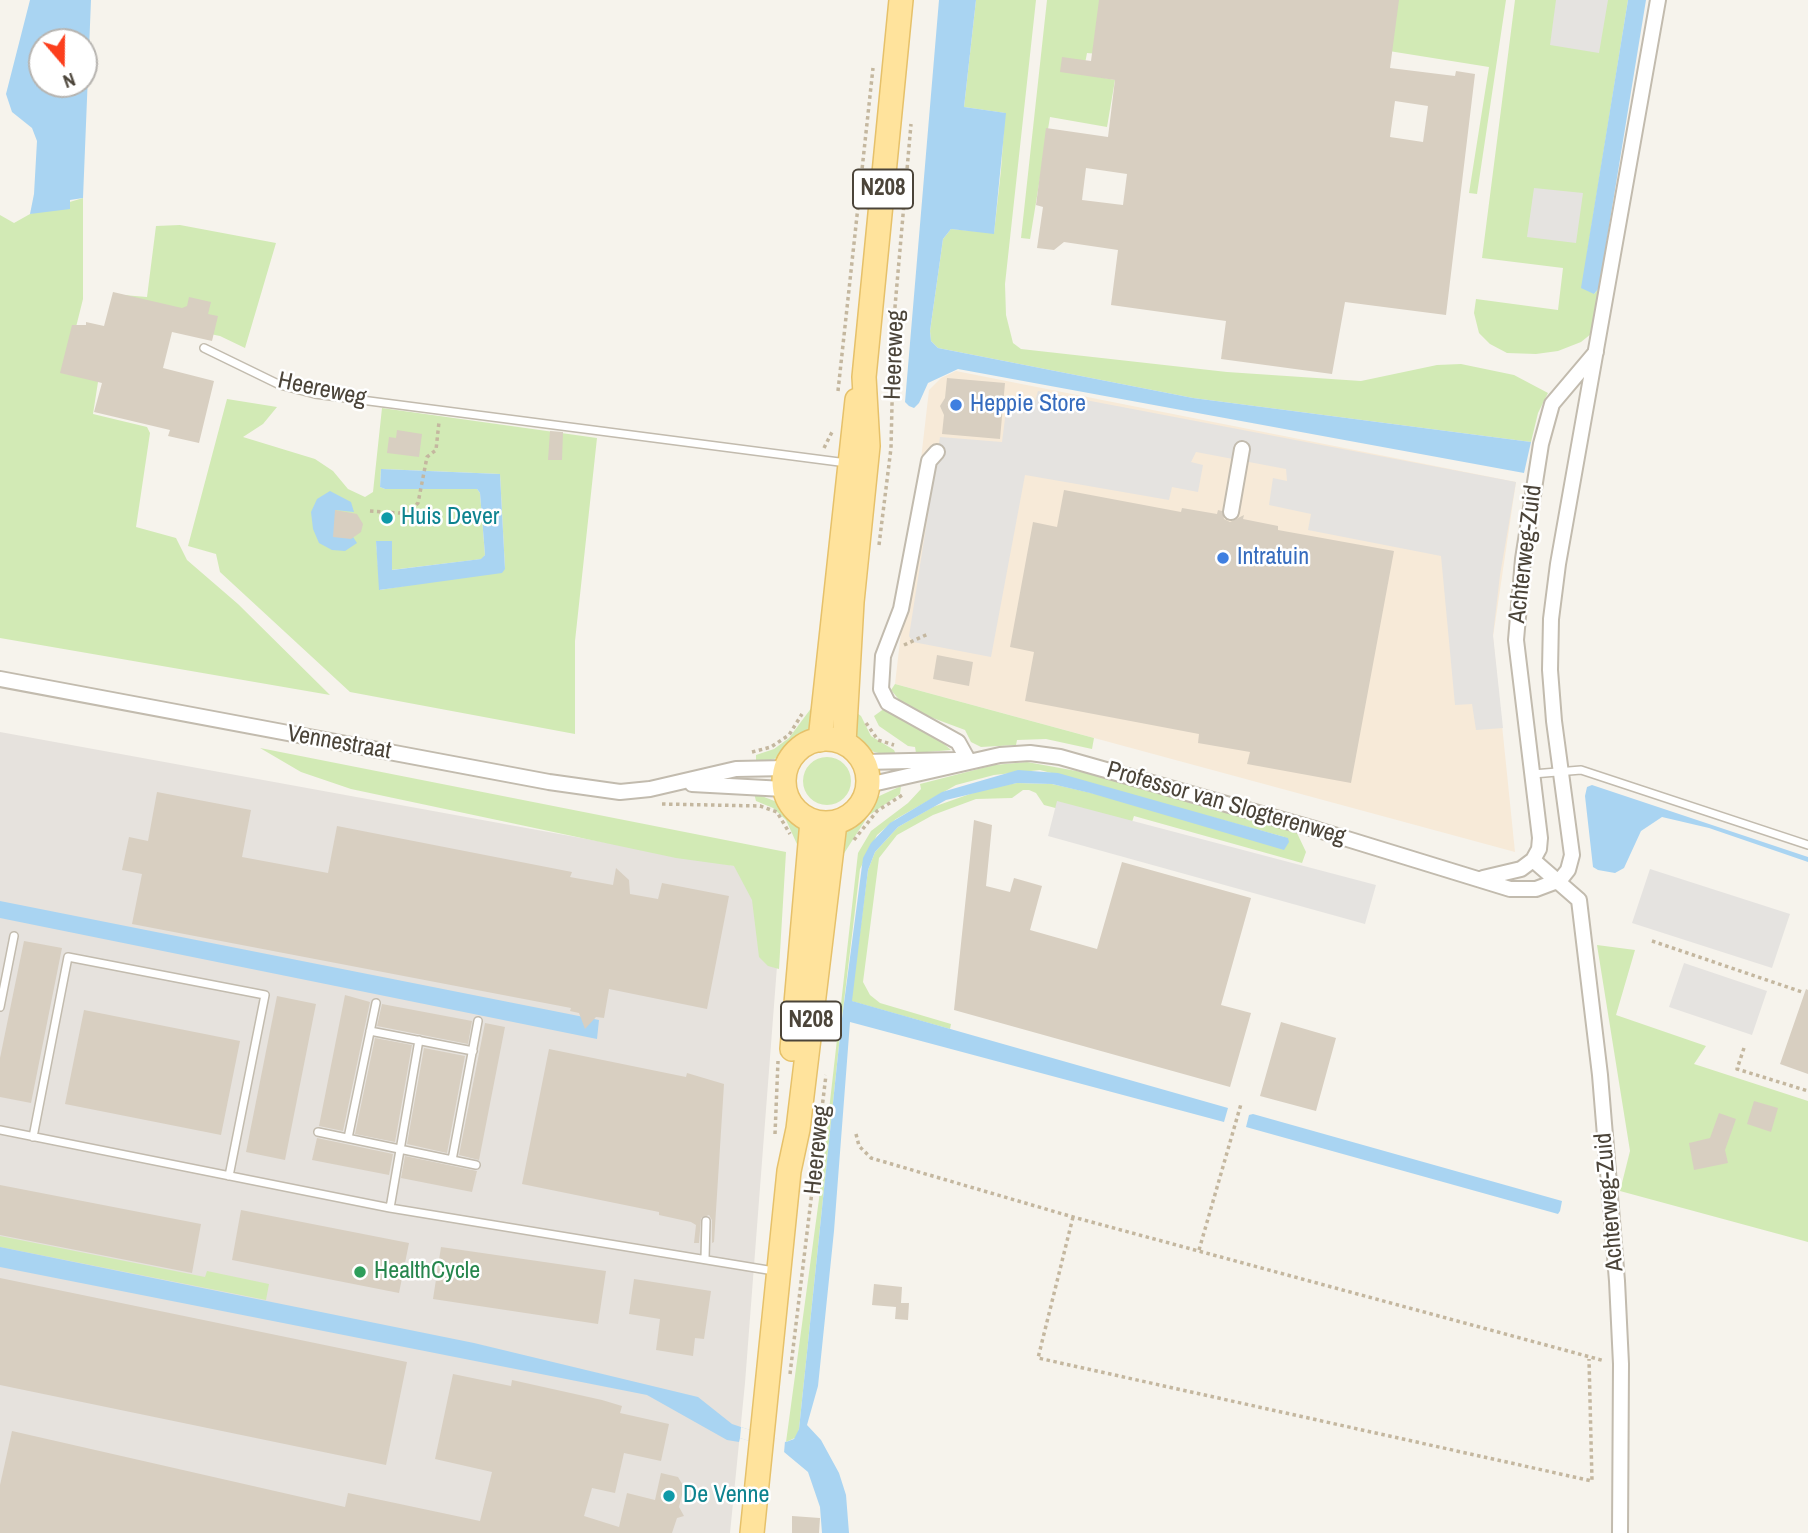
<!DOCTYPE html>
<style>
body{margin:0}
#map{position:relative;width:1808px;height:1533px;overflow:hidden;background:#f6f3ec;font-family:"Archivo Narrow",sans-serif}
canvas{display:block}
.north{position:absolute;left:28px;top:28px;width:70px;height:70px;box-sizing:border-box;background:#fff;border:2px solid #b7b4b0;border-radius:50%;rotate:160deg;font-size:19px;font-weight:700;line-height:28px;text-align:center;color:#4b4439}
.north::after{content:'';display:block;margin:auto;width:24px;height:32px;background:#fc3f1d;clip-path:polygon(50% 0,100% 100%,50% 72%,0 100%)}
</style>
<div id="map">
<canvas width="1808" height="1533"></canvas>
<div class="north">N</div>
</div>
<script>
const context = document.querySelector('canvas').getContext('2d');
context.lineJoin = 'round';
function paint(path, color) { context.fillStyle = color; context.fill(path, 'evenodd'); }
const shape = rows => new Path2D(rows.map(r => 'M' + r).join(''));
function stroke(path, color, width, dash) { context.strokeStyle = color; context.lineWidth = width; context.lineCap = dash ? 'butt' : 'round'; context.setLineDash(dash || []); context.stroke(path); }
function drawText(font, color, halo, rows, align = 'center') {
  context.font = font + ' "Archivo Narrow",sans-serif'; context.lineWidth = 5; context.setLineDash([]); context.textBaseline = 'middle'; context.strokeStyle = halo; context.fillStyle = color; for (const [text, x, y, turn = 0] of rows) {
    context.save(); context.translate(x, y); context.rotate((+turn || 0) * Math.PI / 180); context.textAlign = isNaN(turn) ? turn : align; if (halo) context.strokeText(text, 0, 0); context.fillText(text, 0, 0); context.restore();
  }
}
paint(shape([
 [956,371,1516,482,1493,637,1515,852,895,684,929,390,941,378]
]), '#f7ead8');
paint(shape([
 [0,732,784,875,745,1383,730,1533,0,1533]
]), '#e6e2dd');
paint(shape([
 [976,0,1036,0,1005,284,1006,315,1013,343,1021,349,1227,372,1361,381,1437,365,1461,364,1514,375,1548,393,1538,413,1531,442,1193,398,938,348,931,341,930,331,943,239,951,229,994,233,1001,170,1005,113,964,107],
 [1047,0,1107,0,1098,54,1087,53,1083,74,1115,80,1107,127,1050,117,1030,239,1021,238],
 [1397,0,1506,0,1477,194,1469,193,1489,67,1389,51],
 [1515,0,1628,0,1587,254,1594,294,1599,288,1595,325,1591,334,1581,342,1558,351,1536,354,1507,353,1490,344,1479,333,1474,313,1476,299,1558,310,1563,268,1482,258],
 [83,198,83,299,76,327,98,382,93,414,147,427,150,433,136,527,176,538,187,560,238,604,330,695,0,638,0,215,14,223,30,214],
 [180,225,276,243,245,348,220,336,117,315,123,295,147,297,156,226],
 [227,399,277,407,263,424,243,437,315,459,333,471,348,489,365,497,373,492,382,408,597,438,575,641,575,734,350,692,220,572,216,554,188,546],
 [381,469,500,474,505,569,380,590,376,541,392,541,391,570,482,559,485,555,480,493,477,489,385,489,380,487],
 [895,684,1094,738,1092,749,1046,739,1017,740,1016,745,981,747,971,742,965,730,906,708,891,690],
 [812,707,814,724,807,733,781,757,756,764,756,755,774,749,789,738],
 [885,708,936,737,951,750,916,753,915,747,908,746,879,726,874,716],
 [853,710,861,716,871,736,894,750,897,757,874,752,864,746,854,732],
 [260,748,786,852,779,969,768,966,759,957,752,900,734,866,676,858,351,789,301,772],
 '803 781a24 24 0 1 1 48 0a24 24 0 1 1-48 0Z',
 [1027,762,1093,774,1297,833,1306,852,1302,863,1134,816,1132,822,1063,810,1044,805,1036,793,1029,790,1023,790,1012,798,976,799,933,815,897,835,879,858,863,982,870,995,880,1003,951,1024,950,1029,851,1001,868,870,875,852,898,827,933,807,987,788,1017,783,1052,784,1288,838,1040,770,994,775,956,785,896,819,877,835,860,869,841,1026,799,1429,797,1437,786,1442,819,1199,858,853,871,831,908,803,921,789,920,784,994,765],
 [901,786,900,794,868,816,843,855,838,857,843,835,875,798],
 [754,793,777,802,801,827,801,853,786,820,773,808,756,801],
 [1597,945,1635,950,1616,1015,1706,1046,1694,1064,1808,1101,1808,1242,1620,1191,1630,1151],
 [0,1236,205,1277,207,1271,269,1284,266,1300,0,1247]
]), '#d2eab5');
paint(shape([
 [1556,0,1608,0,1599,53,1550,45],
 [1534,188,1583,193,1576,243,1527,237],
 [1038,391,1516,482,1500,575,1493,635,1503,728,1476,730,1472,704,1455,705,1441,556,1308,530,1311,514,1269,505,1273,478,1287,481,1286,469,1196,452,1191,462,1203,465,1198,492,1172,487,1169,500,1025,475,991,657,913,642,909,636,940,437,1002,442,1008,395,1035,401],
 [1057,801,1376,885,1365,924,1048,836],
 [1650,869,1790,914,1772,968,1632,923],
 [1684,963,1767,991,1752,1035,1669,1007]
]), '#e5e3e0');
paint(shape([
 [30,0,91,0,83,198,70,200,70,209,30,214,34,194,37,141,32,128,12,112,6,94],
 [42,42,84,42,84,84,42,84],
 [939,0,976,0,964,107,1006,113,994,234,951,229,943,239,930,331,931,341,938,348,1193,398,1531,442,1524,473,958,369,928,383,919,403,914,408,909,406,905,402],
 [1628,0,1646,0,1599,288,1594,294,1581,288],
 [381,469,500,474,505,569,502,573,379,590,376,541,392,541,392,570,481,559,485,555,480,493,477,489,385,489,380,487],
 [330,491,351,502,354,512,335,510,357,543,345,551,332,550,319,543,313,529,311,512,317,499],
 [1018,770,1058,773,1288,838,1289,842,1284,850,1090,793,1052,784,1017,783,946,800,898,827,875,852,868,870,852,1001,1228,1108,1224,1122,850,1022,834,1231,818,1386,807,1425,821,1440,839,1473,846,1495,849,1533,822,1533,820,1507,808,1472,784,1452,740,1438,739,1442,727,1440,647,1395,0,1267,0,1247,474,1343,698,1397,732,1424,786,1442,794,1439,799,1429,841,1026,863,858,871,843,890,823,942,792],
 [1592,785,1808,857,1808,862,1709,828,1662,817,1641,831,1624,868,1615,873,1598,870,1593,867,1585,796,1587,787],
 [0,901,599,1020,597,1039,0,918],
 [1253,1114,1562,1201,1560,1211,1558,1214,1246,1127,1249,1115]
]), '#a9d4f2');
paint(shape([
 [741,1427,785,1441,784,1453,740,1438]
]), '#f6f3ec');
paint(shape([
 [1099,0,1399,0,1390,68,1455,76,1456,71,1475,74,1446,315,1345,302,1332,374,1221,359,1226,321,1111,305,1118,250,1064,242,1054,250,1037,248,1043,207,1036,205,1046,128,1108,137,1115,80,1060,72,1062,57,1091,61],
 [1395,101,1428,106,1423,142,1390,137],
 [1086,168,1127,174,1123,205,1082,200],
 [113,292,182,308,187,306,189,297,211,302,208,314,218,316,212,341,172,332,163,368,214,381,199,443,168,436,170,430,94,412,102,383,60,373,72,325,86,325,86,322,104,326],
 [947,378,1005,383,1000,439,942,434,944,415,940,406,945,398],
 [397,430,422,434,419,457,387,453,389,437,396,438],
 [550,431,563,432,562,460,548,460],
 [1064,490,1181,512,1182,508,1217,514,1218,510,1222,511,1224,519,1230,522,1244,515,1243,519,1278,526,1278,530,1394,551,1351,783,1247,764,1250,752,1198,743,1199,734,1025,701,1034,652,1010,647,1033,522,1057,527],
 [335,510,357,514,363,524,361,532,351,539,333,537],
 [937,655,973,662,969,686,933,679],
 [157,792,251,810,242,857,328,873,337,826,572,872,570,877,613,885,616,868,629,880,630,894,658,899,662,883,729,896,707,1009,609,989,604,1018,596,1017,585,1029,579,1013,570,1011,571,1008,132,924,142,874,122,870,129,837,148,841],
 [974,820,992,825,986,886,1010,892,1014,878,1042,886,1030,930,1097,949,1122,862,1251,898,1221,1005,1251,1013,1230,1087,954,1010],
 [24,941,62,948,31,1103,0,1097,0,1058],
 [1806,989,1808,990,1808,1074,1780,1064],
 [345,995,370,1002,343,1131,319,1126],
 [277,996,316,1004,285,1160,246,1152],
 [382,1004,472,1021,468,1044,377,1026],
 [84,1010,240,1041,221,1135,65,1104],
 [1281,1022,1336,1038,1316,1111,1260,1096],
 [485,1023,505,1027,479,1160,459,1155],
 [375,1038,412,1045,395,1142,355,1134],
 [424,1048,465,1056,447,1153,407,1144],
 [549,1049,686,1077,687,1073,724,1084,714,1242,712,1243,712,1220,709,1215,701,1218,699,1243,694,1243,696,1225,691,1222,659,1215,659,1212,522,1184],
 [1754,1101,1778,1108,1771,1132,1747,1124],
 [1719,1113,1736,1119,1725,1150,1728,1163,1694,1170,1689,1143,1710,1138],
 [317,1138,393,1154,389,1175,312,1160],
 [405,1156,477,1171,472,1192,401,1178],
 [0,1185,201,1224,192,1273,0,1235],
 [241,1210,409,1243,399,1293,232,1260],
 [441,1247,606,1271,598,1324,433,1299],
 [0,1278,407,1362,386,1465,0,1385],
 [634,1279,711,1291,704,1339,695,1338,693,1356,656,1350,660,1319,629,1314],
 [874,1284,902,1287,901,1303,909,1303,908,1320,895,1319,896,1307,872,1305],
 [453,1374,511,1386,512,1380,602,1400,622,1406,620,1413,669,1424,661,1461,624,1453,615,1493,592,1488,584,1516,619,1527,627,1493,655,1500,661,1473,678,1477,684,1487,679,1507,684,1516,677,1518,672,1533,0,1533,0,1485,12,1431,345,1507,348,1493,480,1521,492,1472,435,1459],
 [792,1516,820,1518,819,1533,792,1533]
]), '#d8cfc1');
const lane = shape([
 [204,348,280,385,315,394,847,463],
 [1533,774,1581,770,1808,845],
 [0,1007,14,936],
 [370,1031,473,1051],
 [0,1130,390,1208,774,1271],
 [318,1132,476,1165],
 [33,1137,68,957,265,995,229,1176],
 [348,1138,376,1003],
 [452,1160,478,1021],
 [390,1208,419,1040],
 [705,1258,706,1221]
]);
const street = shape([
 [937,452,929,461,901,609,883,656,881,689,888,703,958,742,968,760],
 [1231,512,1242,449],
 [0,679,549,782,620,792,650,789,736,769,786,768],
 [864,762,956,760],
 [692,784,784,789],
 [868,785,1000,755,1030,753,1060,757,1318,830,1510,889,1536,889,1560,880,1568,870,1572,855,1554,721,1550,670,1551,619,1558,564,1658,0],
 [1533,860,1579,900,1600,1075,1617,1281,1621,1364,1620,1533],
 [1483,878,1521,869,1533,860,1539,849,1540,838,1516,640,1523,559,1541,444,1552,404,1596,352]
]);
const primary = shape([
 '784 781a42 42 0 1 1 84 0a42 42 0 1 1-84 0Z',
 [820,740,857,400],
 [844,743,852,602,868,446,864,377,901,0],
 [792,1049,812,821],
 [752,1533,789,1171,798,1129,835,823]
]);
stroke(lane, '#c2bbae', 10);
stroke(street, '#c2bbae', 18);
stroke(primary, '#e6c16a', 26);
stroke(shape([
 [838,391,873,68],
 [824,448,833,430],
 [370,511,399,513,410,511,418,503,427,457,436,450,439,422],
 [879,545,891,448,894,318,911,124],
 [904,645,928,634],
 [866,723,878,740,894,745],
 [752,752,771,747,789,735,802,714],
 [662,804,760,806,777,812,790,834],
 [854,840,877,811,904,794],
 [1652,941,1802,992],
 [1744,1048,1737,1069,1808,1091],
 [775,1134,778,1061],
 [856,1134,859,1146,871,1158,1073,1217,1605,1361],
 [1073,1217,1038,1358,1592,1481,1589,1359],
 [1199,1250,1241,1104],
 [790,1374,826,1075]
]), '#c4b79f', 3.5, [3.5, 3.5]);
stroke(lane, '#fff', 7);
stroke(street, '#fff', 14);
stroke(primary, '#ffe39c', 23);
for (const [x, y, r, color] of [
 [956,405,7,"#3f7fe0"],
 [387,518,7,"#0f9aa8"],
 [1223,558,7,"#3f7fe0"],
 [360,1272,7,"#2e9e5b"],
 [669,1496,7,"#0f9aa8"]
]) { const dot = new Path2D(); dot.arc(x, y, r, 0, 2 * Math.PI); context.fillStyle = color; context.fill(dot); stroke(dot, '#fff', 2.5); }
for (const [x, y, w] of [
 [883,189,60],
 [811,1021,60]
]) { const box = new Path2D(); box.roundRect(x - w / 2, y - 19.5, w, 39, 5); context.fillStyle = '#fff'; context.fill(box); stroke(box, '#4b4439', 2); }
drawText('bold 23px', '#4b4439', null, [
 ["N208",883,189],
 ["N208",811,1021]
]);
drawText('24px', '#4b4439', '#fff', [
 ["Heereweg",895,355,-88],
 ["Heereweg",322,390,12],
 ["Achterweg-Zuid",1526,554,-83],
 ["Vennestraat",339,743,10],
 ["Professor van Slogterenweg",1226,804,16],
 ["Heereweg",818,1150,-84],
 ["Achterweg-Zuid",1610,1202,-95]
]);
drawText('24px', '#366cbe', '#fff', [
 ["Heppie Store",970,405],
 ["Intratuin",1237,558]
], 'left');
drawText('24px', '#0d838f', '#fff', [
 ["Huis Dever",401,518],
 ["De Venne",683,1496]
], 'left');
drawText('24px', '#27864d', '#fff', [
 ["HealthCycle",374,1272]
], 'left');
</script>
